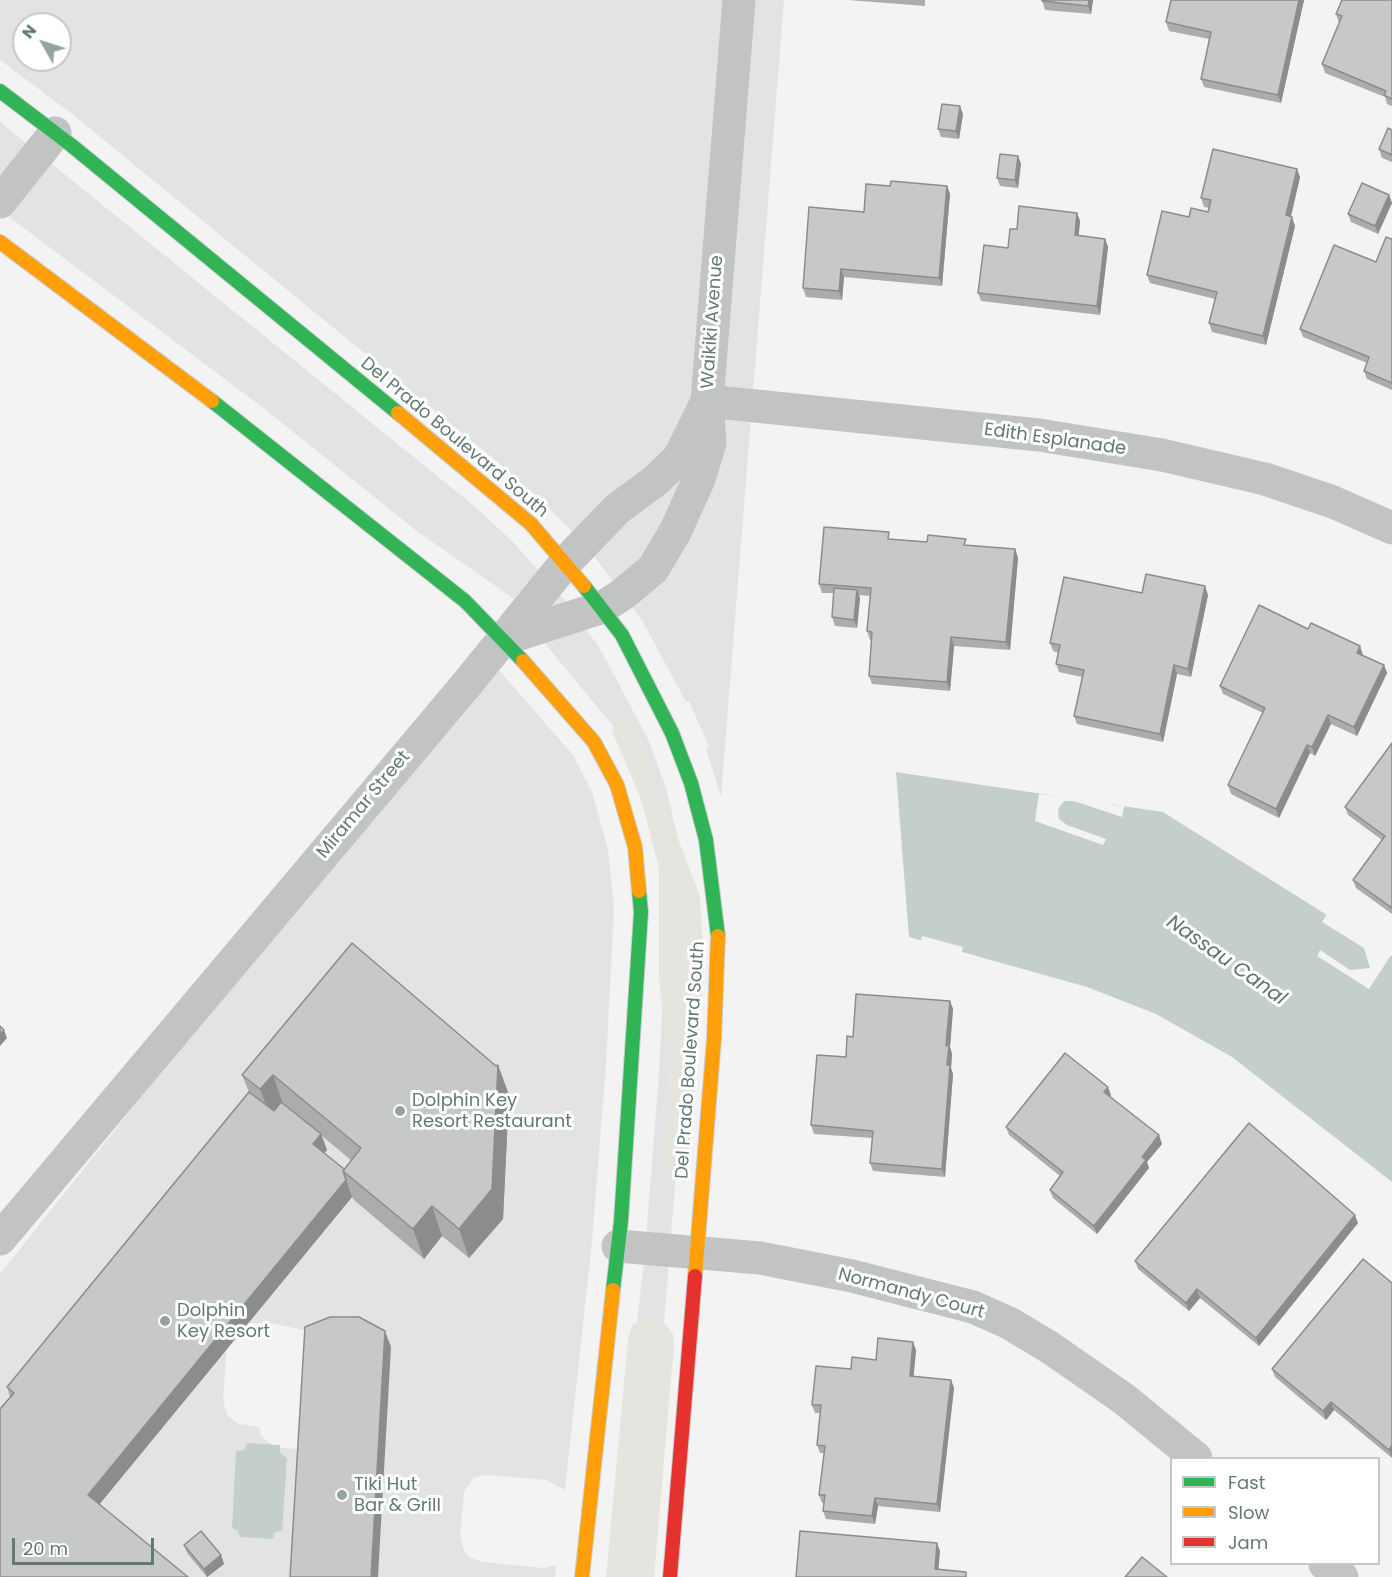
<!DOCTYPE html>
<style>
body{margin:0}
#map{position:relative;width:1392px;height:1577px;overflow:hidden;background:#f4f3f3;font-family:Poppins,sans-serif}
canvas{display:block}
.legend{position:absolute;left:1170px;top:1457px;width:210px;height:108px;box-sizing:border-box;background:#fff;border:2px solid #c1cac7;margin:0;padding:8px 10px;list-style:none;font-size:18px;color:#637a74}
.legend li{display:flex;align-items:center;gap:12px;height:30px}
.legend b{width:30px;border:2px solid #c1cac7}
.north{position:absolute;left:12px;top:12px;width:60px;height:60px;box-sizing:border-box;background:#fff;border:2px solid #c1cac7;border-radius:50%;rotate:309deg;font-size:16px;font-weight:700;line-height:24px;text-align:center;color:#637a74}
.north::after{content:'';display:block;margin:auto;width:21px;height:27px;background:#96a4a0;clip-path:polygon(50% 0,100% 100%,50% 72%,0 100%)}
.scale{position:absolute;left:12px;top:1538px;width:142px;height:27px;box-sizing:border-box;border:3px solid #637a74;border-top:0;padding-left:8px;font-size:18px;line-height:21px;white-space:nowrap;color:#637a74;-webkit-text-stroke:4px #fff;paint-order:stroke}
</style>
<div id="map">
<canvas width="1392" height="1577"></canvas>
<ul class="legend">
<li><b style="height:8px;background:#30b455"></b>Fast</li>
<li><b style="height:8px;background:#ff9f0a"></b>Slow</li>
<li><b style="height:8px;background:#e5322d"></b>Jam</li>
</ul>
<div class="north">N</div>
<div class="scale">20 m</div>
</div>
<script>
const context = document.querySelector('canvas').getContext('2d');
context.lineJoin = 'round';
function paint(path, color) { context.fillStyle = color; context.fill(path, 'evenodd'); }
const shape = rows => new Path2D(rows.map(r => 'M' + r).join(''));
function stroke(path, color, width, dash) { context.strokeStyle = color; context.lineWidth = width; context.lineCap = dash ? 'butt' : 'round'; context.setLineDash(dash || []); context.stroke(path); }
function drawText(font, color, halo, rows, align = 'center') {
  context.font = font + ' Poppins,sans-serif'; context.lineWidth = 6; context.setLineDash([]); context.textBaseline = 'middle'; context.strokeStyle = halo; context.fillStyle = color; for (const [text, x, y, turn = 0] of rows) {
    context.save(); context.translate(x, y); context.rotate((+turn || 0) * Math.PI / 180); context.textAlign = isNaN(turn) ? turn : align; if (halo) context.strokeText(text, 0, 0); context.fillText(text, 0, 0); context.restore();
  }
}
paint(shape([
 [0,0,784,0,721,797,706,749,709,747,689,701,686,702,643,622,588,548,547,506,505,468,72,114,0,60],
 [24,24,60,24,60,60,24,60],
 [0,122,473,505,513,542,564,599,599,647,649,741,666,788,679,843,687,1034,644,1577,609,1577,645,1251,659,1074,667,912,660,842,614,727,542,640,530,610,418,532,262,407,0,210],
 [490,660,573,755,592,792,608,849,614,909,606,1065,592,1241,565,1490,547,1480,487,1475,474,1477,464,1492,460,1536,464,1551,469,1557,483,1562,544,1568,556,1565,555,1577,0,1577,0,1274],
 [248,1323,275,1324,304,1330,329,1353,307,1450,275,1447,262,1437,259,1427,239,1424,227,1415,223,1400,227,1342]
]), '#e3e3e3');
paint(shape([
 [623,719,629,723,652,772,700,896,704,975,688,1167,677,1175,671,1174,664,1161,670,1078,659,979,659,868,641,799,612,731,614,724],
 [647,1318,662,1321,667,1326,673,1334,674,1344,654,1577,606,1577,628,1340,632,1325]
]), '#e5e4df');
paint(shape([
 [896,772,1163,812,1392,956,1392,1182,1232,1057,1156,1014,1087,987,909,937],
 [247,1443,280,1445,280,1453,287,1458,282,1531,275,1532,273,1539,240,1537,238,1531,232,1528,236,1451,244,1450]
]), '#c4cfca');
paint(shape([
 [1039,794,1081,799,1082,796,1112,802,1112,805,1124,806,1122,817,1074,801,1064,801,1058,809,1059,819,1067,825,1106,839,1103,845,1035,821],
 [1328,912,1391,955,1369,989,1317,956,1320,950,1350,970,1370,968,1364,948,1322,922],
 [922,936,963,947,961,955,920,944]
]), '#f4f3f3');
const fast = shape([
 [0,91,71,145,398,413],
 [212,401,465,601,523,661],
 [584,586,622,635,672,733,691,783,706,840,718,936],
 [613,1290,621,1221,641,912,639,891]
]);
const slow = shape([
 [0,242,212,401],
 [398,413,531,524,584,586],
 [523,661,594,742,617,785,635,847,639,891],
 [695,1276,714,1039,718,936],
 [582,1577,613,1290]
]);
const jam = shape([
 [670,1577,695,1276]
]);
stroke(fast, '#cccece', 16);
stroke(slow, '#cccece', 16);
stroke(jam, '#cccece', 16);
stroke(shape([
 [0,202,55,133],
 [707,401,1039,435,1162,455,1265,479,1333,502,1392,528],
 [504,639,603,607,623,594,653,569,675,532,699,479,710,443,708,415],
 [0,1239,466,685,566,562,617,509,655,481,679,458,707,401,739,0],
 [618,1246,760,1258,852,1276,973,1307,1009,1323,1049,1347,1124,1399,1196,1458],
 [1325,1564,1342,1577]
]), '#c2c3c3', 33);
stroke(fast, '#30b455', 14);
stroke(slow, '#ff9f0a', 14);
stroke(jam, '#e5322d', 14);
paint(shape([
 [848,0,925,0,925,6],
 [1042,0,1093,0,1091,14,1045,10],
 [1171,0,1304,0,1281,103,1204,87,1201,79,1209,39,1169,31,1166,22],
 [1392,0,1392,106,1387,104,1385,97,1325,73,1322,64,1339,23,1336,14],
 [963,114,959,139,941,137,938,129],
 [1392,130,1392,162,1382,158,1379,149],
 [1018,156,1021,164,1018,188,1000,186,997,178],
 [1300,177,1291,217,1295,226,1266,345,1212,332,1209,323,1215,299,1150,283,1147,275,1189,217,1208,212,1209,208,1204,207,1201,198],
 [890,186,947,186,950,194,942,286,844,277,842,300,806,297,803,288,864,212],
 [1389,195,1392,203,1378,234,1351,222,1348,214],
 [1077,213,1080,221,1078,236,1105,239,1108,247,1100,315,981,301,978,293,1008,248,1017,229],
 [1392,239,1392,390,1367,379,1364,371,1367,363,1303,337,1300,329,1376,262],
 [891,539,1015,549,1018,558,1010,650,954,646,950,691,872,684,869,676,871,640,870,640,867,631,870,596,859,595,860,598,857,628,835,626,832,617,834,593,822,593,819,584],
 [1142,593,1208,595,1191,677,1177,674,1163,742,1077,724,1074,716,1082,677,1059,672,1056,664,1059,653,1053,651,1050,643],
 [1308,629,1363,655,1384,665,1387,673,1357,736,1331,724,1315,756,1310,753,1279,818,1231,794,1228,785,1263,713,1223,694,1220,686],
 [1392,743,1392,914,1356,888,1353,880,1382,840,1348,815,1345,807],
 [950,1001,953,1009,950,1047,952,1054,951,1068,953,1074,945,1177,873,1171,870,1163,872,1138,814,1134,811,1125,846,1057,853,1037],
 [498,1065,509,1095,503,1219,469,1258,442,1236,424,1259,354,1200,352,1197,99,1504,0,1577,0,1409,10,1397,7,1387,249,1092,242,1075],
 [322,1136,351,1160,344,1169,324,1153,327,1150],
 [1111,1095,1110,1096,1162,1144,1147,1162,1149,1168,1097,1234,1053,1198,1050,1190,1060,1176,1009,1135,1006,1127],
 [1358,1223,1259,1346,1200,1298,1189,1311,1138,1269,1135,1261],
 [1392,1283,1392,1458,1334,1410,1326,1420,1275,1377,1272,1369],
 [916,1350,913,1376,951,1380,954,1388,940,1512,878,1506,875,1524,826,1519,823,1511,824,1503,822,1503,819,1495,824,1453,820,1453,817,1445,820,1413,815,1413,812,1405,851,1369,876,1360],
 [184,1545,221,1555,224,1564,207,1577,187,1553]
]), '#abadac');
paint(shape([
 [1089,0,1093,0,1091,14,1088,6],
 [1299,0,1304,0,1281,103,1278,95],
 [960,106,963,114,959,139,956,131],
 [1018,156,1021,164,1018,188,1015,180],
 [1297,169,1300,177,1289,224,1286,215],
 [947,186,950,194,942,286,939,278],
 [1389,195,1392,203,1378,234,1375,226],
 [1077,213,1080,221,1078,244,1075,235],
 [1292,217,1295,226,1266,345,1263,336],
 [1105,239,1108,247,1100,315,1097,306],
 [841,269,844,277,842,300,839,291],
 [1015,549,1018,558,1010,650,1006,642],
 [1205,586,1208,595,1191,677,1188,669],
 [857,590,860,598,857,628,854,620],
 [951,637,954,646,950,691,947,682],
 [1360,646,1363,655,1360,661,1357,653],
 [1174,665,1177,674,1163,742,1160,734],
 [1384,665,1387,673,1357,736,1354,727],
 [1328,715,1331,724,1315,756,1312,747],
 [1307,745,1310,753,1279,818,1276,809],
 [950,1001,953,1009,950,1047,952,1054,951,1068,953,1074,945,1177,942,1169,947,1065,946,1046],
 [4,1030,7,1038,0,1046,0,1034],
 [498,1065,509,1095,503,1219,469,1258,459,1229],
 [273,1075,283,1104,271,1119,260,1089],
 [1108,1087,1111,1095,1107,1100,1104,1092],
 [321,1134,327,1150,318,1160,313,1144],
 [1159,1135,1162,1144,1147,1162,1149,1168,1097,1234,1094,1226,1142,1157],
 [346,1180,352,1197,94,1511,88,1495],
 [432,1206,442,1236,424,1259,413,1229],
 [1355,1215,1358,1223,1259,1346,1256,1338],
 [1197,1289,1200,1298,1189,1311,1186,1303],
 [385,1331,391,1347,378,1577,371,1577],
 [913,1342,916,1350,913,1384,910,1376],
 [951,1380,954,1388,940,1512,937,1504],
 [1331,1402,1334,1410,1326,1420,1323,1411],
 [1392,1445,1392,1458,1389,1450],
 [875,1498,878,1506,875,1524,872,1516],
 [937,1543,940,1551,938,1577,935,1569],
 [221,1555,224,1564,207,1577,204,1569]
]), '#8b8d8c');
const building = shape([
 [1042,0,1089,0,1088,6,1042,1,1042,0],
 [1171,0,1299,0,1278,95,1201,79,1211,32,1166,22,1171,0],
 [1342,0,1392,0,1392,99,1384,95,1386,91,1322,64,1342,16,1336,14,1342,0],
 [942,104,960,106,956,131,938,129,942,104],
 [1388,128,1392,130,1392,155,1379,149,1388,128],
 [1213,149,1297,169,1286,215,1292,217,1263,336,1209,323,1217,292,1147,275,1162,211,1189,217,1191,208,1208,212,1211,200,1201,198,1213,149],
 [1000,154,1018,156,1015,180,997,178,1000,154],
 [891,181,947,186,939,278,841,269,839,291,803,288,809,207,864,212,866,184,890,186,891,181],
 [1362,183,1389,195,1375,226,1348,214,1362,183],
 [1019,206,1077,213,1075,235,1105,239,1097,306,978,293,984,245,1008,248,1010,229,1017,229,1019,206],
 [1386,237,1392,239,1392,383,1364,371,1369,357,1300,329,1334,245,1376,262,1386,237],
 [824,527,889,532,888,539,927,542,928,535,966,539,964,545,1015,549,1006,642,951,637,947,682,869,676,872,632,867,631,871,588,819,584,824,527],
 [1146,574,1205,586,1188,669,1174,665,1160,734,1074,716,1084,670,1056,664,1060,645,1050,643,1064,577,1142,593,1146,574],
 [834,588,857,590,854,620,832,617,834,588],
 [1259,605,1308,629,1311,623,1360,646,1357,653,1384,665,1354,727,1328,715,1312,747,1307,745,1276,809,1228,785,1265,708,1220,686,1259,605],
 [1392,743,1392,908,1353,880,1385,836,1345,807,1392,743],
 [352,943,496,1066,498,1065,492,1189,459,1229,432,1206,413,1229,343,1171,361,1148,273,1075,260,1089,242,1075,352,943],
 [856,994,950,1001,946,1046,949,1045,947,1065,950,1065,942,1169,870,1163,873,1131,811,1125,817,1055,846,1057,847,1036,853,1037,856,994],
 [0,1026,4,1030,0,1034,0,1026],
 [1065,1053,1108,1087,1104,1092,1159,1135,1142,1157,1146,1160,1094,1226,1050,1190,1063,1172,1006,1127,1065,1053],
 [249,1092,274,1111,281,1102,321,1134,313,1144,344,1169,343,1171,346,1180,88,1495,188,1577,0,1577,0,1409,14,1393,7,1387,249,1092],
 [1249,1123,1355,1215,1256,1338,1197,1289,1186,1303,1135,1261,1249,1123],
 [1363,1259,1392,1283,1392,1445,1389,1450,1331,1402,1323,1411,1272,1369,1363,1259],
 [330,1317,359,1317,385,1331,371,1577,290,1577,305,1327,330,1317],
 [878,1338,913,1342,910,1376,951,1380,937,1504,875,1498,872,1516,823,1511,825,1495,819,1495,825,1446,817,1445,821,1405,812,1405,816,1366,851,1369,852,1357,876,1360,878,1338],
 [201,1531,221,1555,204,1569,184,1545,201,1531],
 [800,1531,937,1543,935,1569,966,1572,966,1577,796,1577,800,1531],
 [1142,1557,1167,1577,1125,1577,1142,1557]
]);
paint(building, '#c7c9c8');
stroke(building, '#8b8d8c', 1.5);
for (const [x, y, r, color] of [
 [400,1111,6,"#96a4a0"],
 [165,1321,6,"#96a4a0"],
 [342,1495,6,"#96a4a0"]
]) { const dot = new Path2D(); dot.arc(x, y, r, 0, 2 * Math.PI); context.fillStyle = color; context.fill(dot); stroke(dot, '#fff', 2); }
drawText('18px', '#637a74', '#fff', [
 ["Waikiki Avenue",713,322,-86],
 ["Del Prado Boulevard South",454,438,40],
 ["Edith Esplanade",1055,440,8],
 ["Miramar Street",364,805,-50],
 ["Del Prado Boulevard South",691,1060,-86],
 ["Normandy Court",911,1294,15]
]);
drawText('18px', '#637a74', '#fff', [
 ["Dolphin Key",412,1101],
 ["Resort Restaurant",412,1122],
 ["Dolphin",177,1311],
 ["Key Resort",177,1332],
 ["Tiki Hut",354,1485],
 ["Bar & Grill",354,1506]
], 'left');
drawText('italic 20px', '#5e766b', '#fff', [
 ["Nassau Canal",1226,961,35]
]);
</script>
